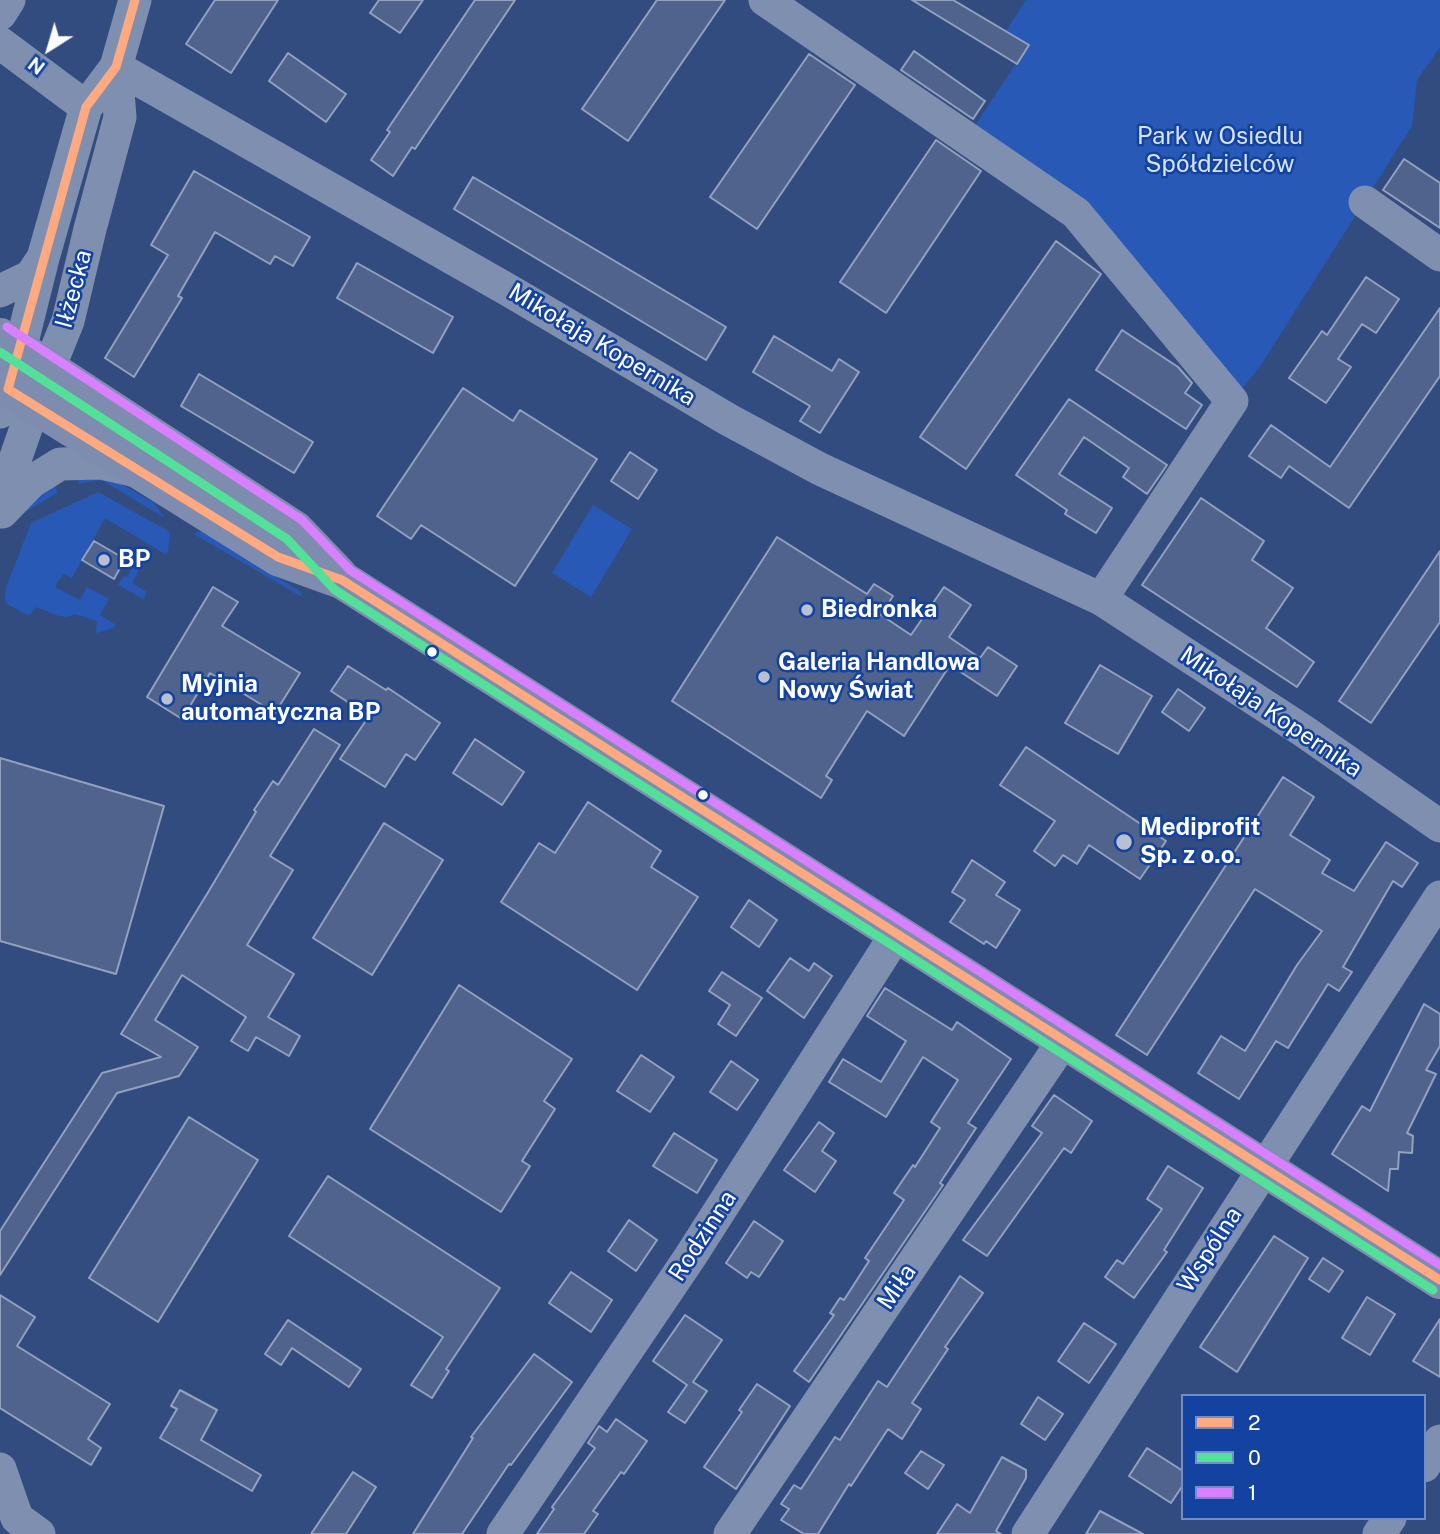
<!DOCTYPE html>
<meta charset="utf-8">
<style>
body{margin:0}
#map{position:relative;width:1440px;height:1534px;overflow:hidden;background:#334c80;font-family:"Public Sans",sans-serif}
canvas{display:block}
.legend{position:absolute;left:1181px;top:1394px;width:245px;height:126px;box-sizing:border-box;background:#1342a0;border:2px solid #718ec6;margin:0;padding:9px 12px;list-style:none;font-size:21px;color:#fff}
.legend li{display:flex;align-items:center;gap:14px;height:35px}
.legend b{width:35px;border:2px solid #718ec6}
.north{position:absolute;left:14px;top:14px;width:70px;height:70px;-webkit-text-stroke:5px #1342a0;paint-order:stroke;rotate:217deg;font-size:19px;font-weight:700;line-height:28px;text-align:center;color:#fff}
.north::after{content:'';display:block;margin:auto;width:24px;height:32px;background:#fff;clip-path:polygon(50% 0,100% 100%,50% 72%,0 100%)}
</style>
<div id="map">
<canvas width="1440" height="1534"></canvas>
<ul class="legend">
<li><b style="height:9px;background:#ffa980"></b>2</li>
<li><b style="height:9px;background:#53e098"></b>0</li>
<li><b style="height:9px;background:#d880ff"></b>1</li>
</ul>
<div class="north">N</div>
</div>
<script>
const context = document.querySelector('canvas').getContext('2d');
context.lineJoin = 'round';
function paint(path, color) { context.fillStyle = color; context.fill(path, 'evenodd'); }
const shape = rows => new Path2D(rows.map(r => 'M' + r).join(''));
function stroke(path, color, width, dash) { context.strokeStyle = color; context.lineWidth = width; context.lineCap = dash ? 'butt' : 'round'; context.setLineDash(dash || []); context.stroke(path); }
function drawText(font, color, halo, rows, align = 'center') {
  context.font = font + ' "Public Sans",sans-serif'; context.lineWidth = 5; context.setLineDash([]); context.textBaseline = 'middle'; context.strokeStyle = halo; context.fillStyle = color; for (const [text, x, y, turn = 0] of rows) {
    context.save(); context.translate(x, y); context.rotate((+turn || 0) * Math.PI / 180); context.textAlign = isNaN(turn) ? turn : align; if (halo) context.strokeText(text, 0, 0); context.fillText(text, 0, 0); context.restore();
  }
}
paint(shape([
 [1026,0,1440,0,1440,47,1417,80,1412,126,1261,365,1232,401,1076,213,967,138,1028,45,1006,31],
 [76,470,105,475,153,502,165,518,105,482,98,480,79,484],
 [54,478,57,493,24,513],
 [98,492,170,532,168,552,165,554,105,518,72,578,63,574,55,587,80,600,87,587,109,599,100,615,116,625,113,628,96,633,97,621,75,614,67,617,59,616,36,607,30,615,25,614,7,604,5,600,6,588,31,523],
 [593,505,632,529,591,597,552,573],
 [198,532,203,532,301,592,302,597,194,534],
 [139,556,144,559,132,583,147,592,143,599,118,585,124,576,127,577]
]), '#2859b6');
const building = shape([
 [215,0,278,0,231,73,186,44,215,0],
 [379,0,423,0,400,33,370,13,379,0],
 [475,0,515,0,415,149,412,147,393,176,371,160,390,132,387,130,475,0],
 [657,0,725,0,628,141,582,109,657,0],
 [912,0,953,0,1029,45,1017,64,912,0],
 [914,51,985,101,973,119,901,70,914,51],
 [288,53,346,94,326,122,269,81,288,53],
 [809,54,855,85,757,229,710,197,809,54],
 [936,140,981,171,886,313,840,282,936,140],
 [1404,159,1440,183,1440,228,1383,190,1404,159],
 [194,171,310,237,293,266,275,256,270,264,215,232,178,296,182,298,134,377,105,358,168,255,151,245,194,171],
 [473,177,726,327,706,360,454,209,473,177],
 [1056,241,1101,274,966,469,920,437,1056,241],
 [357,263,453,317,433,353,337,298,357,263],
 [1366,277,1399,299,1376,333,1362,324,1338,359,1351,367,1326,403,1289,378,1322,331,1327,335,1366,277],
 [1440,308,1440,376,1349,508,1289,466,1281,478,1249,456,1271,425,1330,467,1440,308],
 [1122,330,1178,367,1192,383,1185,393,1202,405,1186,429,1096,370,1122,330],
 [774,336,832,371,839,359,859,372,820,433,800,421,810,406,753,372,774,336],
 [199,374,313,442,294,473,181,406,199,374],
 [463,388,513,421,520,410,597,459,515,586,421,525,411,539,377,516,463,388],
 [1069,399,1167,465,1147,494,1123,477,1129,468,1084,437,1059,474,1112,508,1096,533,1065,514,1067,510,1016,475,1069,399],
 [630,452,657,470,638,499,611,481,630,452],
 [1201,498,1264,541,1252,560,1293,588,1266,628,1314,662,1297,687,1142,585,1201,498],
 [777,537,867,594,874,584,893,596,881,615,911,635,944,587,971,605,949,637,980,658,988,647,1017,666,997,696,950,665,904,736,867,711,826,776,832,780,821,798,672,701,777,537],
 [94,541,125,559,114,579,82,560,94,541],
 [1440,551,1440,622,1371,723,1339,701,1440,551],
 [213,587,238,602,222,626,300,673,275,713,210,673,182,719,147,697,213,587],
 [1100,665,1152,696,1118,754,1065,723,1100,665],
 [348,666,386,690,388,688,440,723,415,760,406,754,385,787,340,759,369,716,331,691,348,666],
 [1178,689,1205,708,1189,731,1162,712,1178,689],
 [314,729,340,745,270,856,293,870,247,945,294,974,268,1017,300,1036,289,1056,256,1037,248,1051,231,1041,246,1017,182,975,155,1020,198,1047,179,1076,117,1093,0,1275,0,1231,102,1073,161,1057,121,1034,207,894,256,812,254,810,273,781,278,785,314,729],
 [475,739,524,772,502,805,453,773,475,739],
 [1026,747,1166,841,1140,879,1089,845,1077,864,1063,855,1055,866,1034,851,1055,821,1000,785,1026,747],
 [0,758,164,806,116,974,0,941,0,758],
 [1283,777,1314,797,1290,835,1330,860,1322,873,1354,891,1386,842,1418,863,1402,887,1393,881,1343,967,1352,972,1339,991,1328,984,1288,1048,1276,1041,1239,1099,1198,1073,1221,1036,1245,1051,1297,965,1322,931,1255,889,1147,1055,1116,1035,1283,777],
 [588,802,661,851,651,867,698,897,637,990,501,902,539,843,555,853,588,802],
 [384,823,443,860,372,975,313,938,384,823],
 [972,860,1005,882,996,895,1020,910,996,948,986,941,984,944,950,922,965,900,952,892,972,860],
 [749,900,777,920,759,947,731,927,749,900],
 [790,958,809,971,814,963,832,976,804,1018,767,991,790,958],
 [722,972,762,998,736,1036,718,1024,730,1005,709,991,722,972],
 [459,985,572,1059,544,1101,555,1109,522,1161,530,1166,501,1212,370,1129,459,985],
 [885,988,952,1030,957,1022,1011,1059,968,1123,976,1128,940,1183,943,1185,809,1382,794,1371,834,1315,830,1313,840,1298,844,1300,869,1261,865,1258,904,1200,894,1193,913,1165,915,1167,940,1128,931,1122,958,1080,923,1057,886,1117,829,1082,843,1059,881,1082,906,1041,867,1016,885,988],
 [1424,1004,1440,1014,1440,1046,1426,1070,1436,1074,1407,1133,1413,1136,1412,1153,1399,1152,1398,1169,1390,1169,1388,1191,1332,1154,1362,1106,1370,1111,1424,1004],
 [641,1055,674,1077,650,1112,617,1091,641,1055],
 [731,1061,758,1080,737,1110,710,1092,731,1061],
 [1054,1095,1092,1121,1071,1153,1064,1148,987,1256,963,1240,1042,1133,1032,1126,1054,1095],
 [189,1117,258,1160,158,1322,89,1278,189,1117],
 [819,1122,834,1133,822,1151,836,1161,815,1192,784,1170,819,1122],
 [674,1133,717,1160,697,1193,653,1166,674,1133],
 [1168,1166,1203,1188,1164,1250,1167,1252,1134,1298,1105,1277,1117,1260,1123,1264,1162,1209,1147,1199,1168,1166],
 [328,1176,500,1288,446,1369,449,1371,432,1398,411,1385,443,1337,289,1236,328,1176],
 [629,1220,657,1240,636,1271,608,1251,629,1220],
 [754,1221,783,1241,759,1277,751,1272,747,1278,726,1263,754,1221],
 [1274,1236,1308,1258,1237,1372,1200,1347,1274,1236],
 [1323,1258,1343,1271,1329,1292,1309,1279,1323,1258],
 [571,1272,612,1300,591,1332,549,1303,571,1272],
 [960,1276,983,1293,945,1347,948,1349,912,1403,921,1409,902,1439,888,1429,851,1486,849,1484,818,1534,804,1534,781,1520,789,1509,781,1504,794,1485,801,1489,835,1437,840,1440,878,1381,887,1387,960,1276],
 [0,1295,35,1317,17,1346,110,1404,88,1439,101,1448,91,1465,0,1408,0,1295],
 [1367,1297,1395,1314,1370,1355,1342,1338,1367,1297],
 [685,1315,722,1340,693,1382,707,1391,685,1423,668,1412,687,1385,653,1361,685,1315],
 [1440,1319,1440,1377,1413,1361,1440,1319],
 [288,1320,361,1369,349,1387,292,1348,281,1365,265,1354,288,1320],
 [1084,1323,1116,1344,1089,1383,1058,1361,1084,1323],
 [534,1354,572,1382,511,1465,509,1464,462,1534,413,1534,473,1438,471,1437,534,1354],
 [757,1384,790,1406,736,1489,704,1467,742,1412,739,1410,757,1384],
 [180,1390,217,1410,201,1440,261,1475,252,1491,160,1438,177,1409,171,1406,180,1390],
 [1038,1397,1063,1414,1045,1440,1021,1424,1038,1397],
 [616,1419,647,1441,624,1474,621,1472,593,1511,598,1514,584,1534,537,1534,554,1509,552,1507,595,1448,588,1443,599,1426,607,1432,616,1419],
 [1147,1448,1183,1471,1183,1485,1171,1503,1129,1476,1147,1448],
 [921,1451,944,1465,928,1489,905,1473,921,1451],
 [1002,1457,1026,1470,1026,1478,996,1531,1001,1534,937,1534,957,1504,970,1513,1002,1457],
 [353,1472,376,1487,346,1534,311,1534,353,1472],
 [1100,1511,1143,1534,1086,1534,1100,1511]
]);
paint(building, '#4f638c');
stroke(building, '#93a1be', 2);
stroke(shape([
 [765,0,1076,213,1232,401,1101,599],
 [0,14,9,0],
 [0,43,86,107],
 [116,67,510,291,729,420,820,469,1101,599,1302,730,1440,826],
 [1365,202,1440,255],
 [0,291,31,276,43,258],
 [0,412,20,350,43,258,86,107,116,67],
 [0,503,34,405,68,321,90,229,120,117,116,67,135,0],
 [2,512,31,482,60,464,101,463,136,471],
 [1424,1466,1440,1441],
 [0,1469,17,1518,39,1534],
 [503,1534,690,1257,897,933],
 [730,1534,1064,1040],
 [1028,1534,1440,897],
 [1379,1534,1390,1518]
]), '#7e8fb0', 33);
stroke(shape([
 [0,337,295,530,338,575],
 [0,383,278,557,342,580,1440,1280]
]), '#7e8daf', 38);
stroke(shape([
 [135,0,116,67,86,107,8,389,278,557,342,580,1440,1280]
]), '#ffa980', 9);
stroke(shape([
 [0,352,287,539,335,590,1433,1290]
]), '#53e098', 9);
stroke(shape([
 [7,327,302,520,350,570,1440,1265]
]), '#d880ff', 9);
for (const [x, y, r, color] of [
 [104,560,7,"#b8c0d3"],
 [807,610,7,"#b8c0d3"],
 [432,652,6,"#fff"],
 [764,677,7,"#b8c0d3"],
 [167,699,7,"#b8c0d3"],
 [703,795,6,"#fff"],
 [1124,842,9,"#b8c0d3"]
]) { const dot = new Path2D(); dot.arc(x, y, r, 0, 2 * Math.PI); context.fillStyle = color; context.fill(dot); stroke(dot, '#1342a0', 2.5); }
drawText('24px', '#d5e3fd', '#1342a0', [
 ["Park w Osiedlu",1220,137],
 ["Spółdzielców",1220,165]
]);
drawText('24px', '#fff', '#1342a0', [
 ["Iłżecka",74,289,-75],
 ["Mikołaja Kopernika",602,345,31],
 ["Mikołaja Kopernika",1271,712,34],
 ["Rodzinna",703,1236,-57],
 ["Wspólna",1210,1250,-57],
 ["Miła",897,1287,-56]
]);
drawText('bold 24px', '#fff', '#1342a0', [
 ["BP",118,560],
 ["Biedronka",821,610],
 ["Galeria Handlowa",778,663],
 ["Nowy Świat",778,691],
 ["Myjnia",181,685],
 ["automatyczna BP",181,713],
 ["Mediprofit",1140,828],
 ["Sp. z o.o.",1140,856]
], 'left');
</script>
